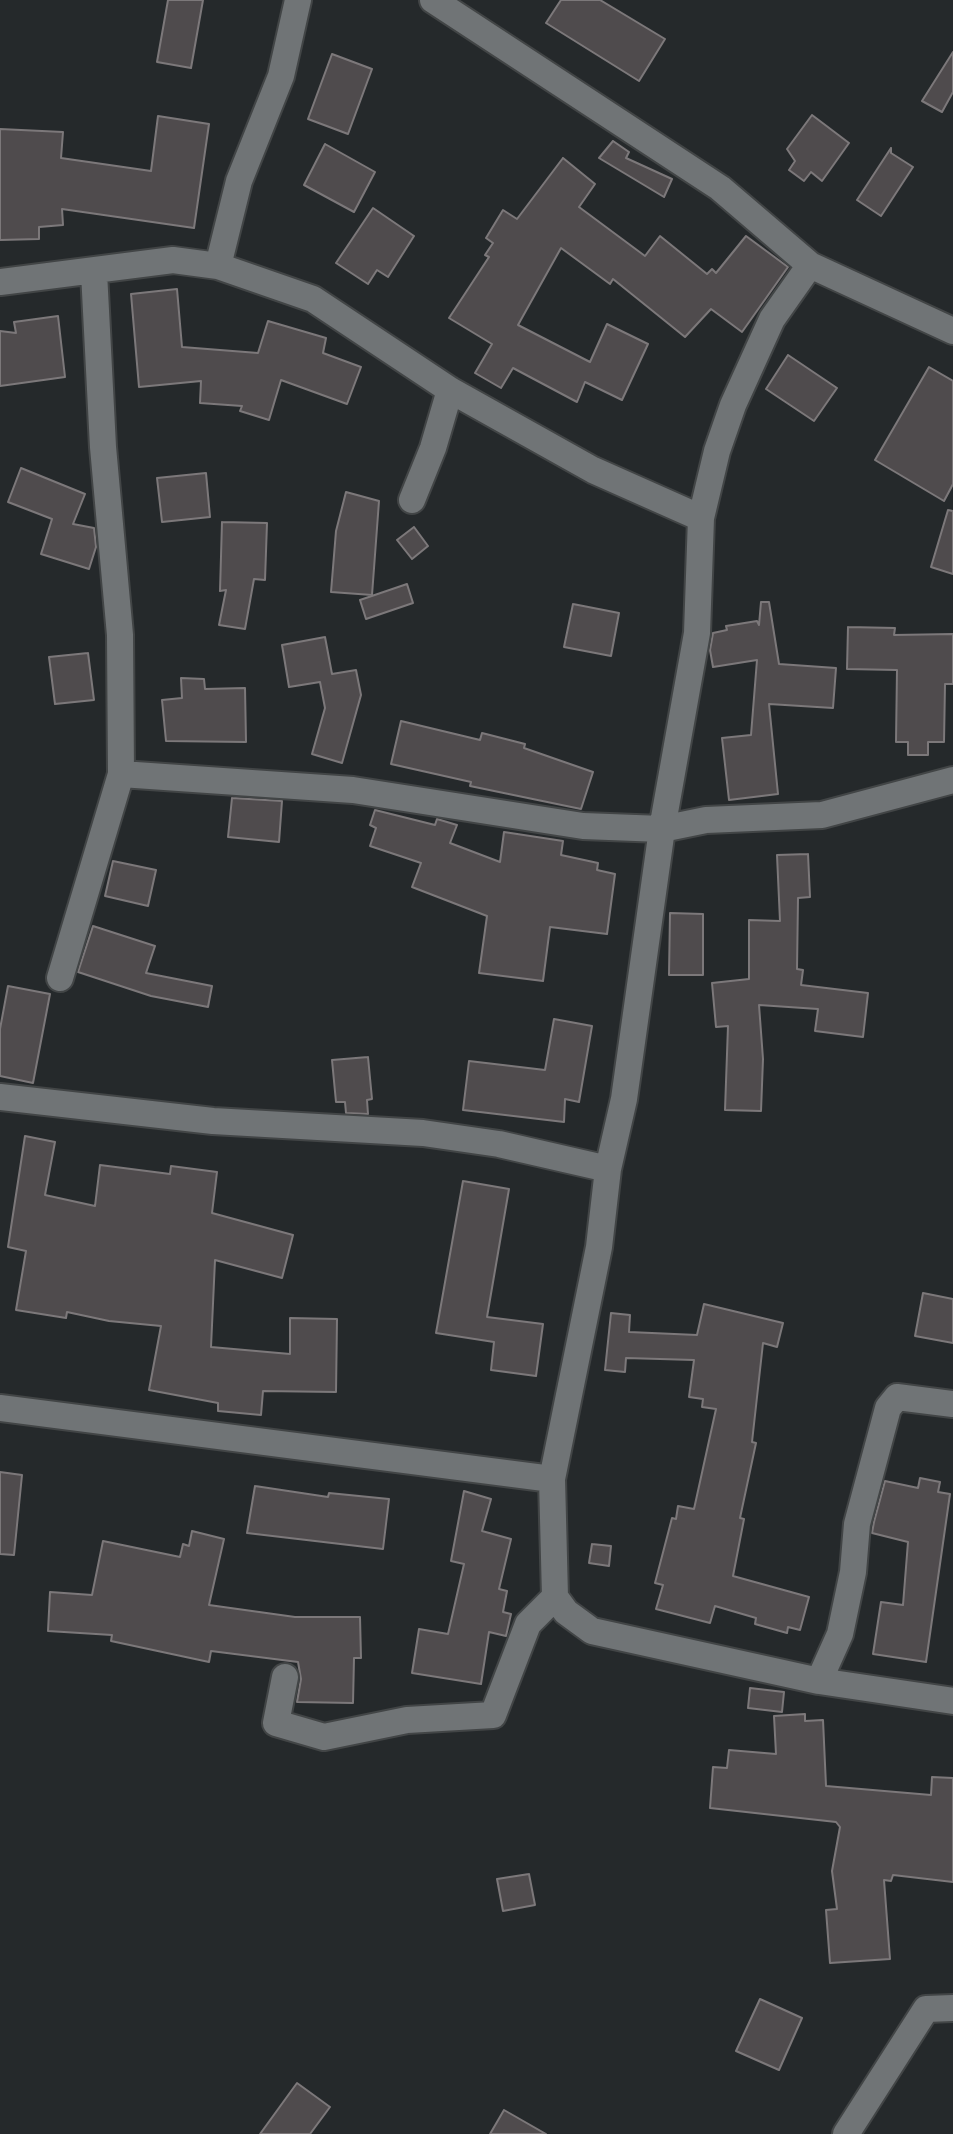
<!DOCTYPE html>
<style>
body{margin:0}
canvas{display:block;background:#25292b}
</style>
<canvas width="953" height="2134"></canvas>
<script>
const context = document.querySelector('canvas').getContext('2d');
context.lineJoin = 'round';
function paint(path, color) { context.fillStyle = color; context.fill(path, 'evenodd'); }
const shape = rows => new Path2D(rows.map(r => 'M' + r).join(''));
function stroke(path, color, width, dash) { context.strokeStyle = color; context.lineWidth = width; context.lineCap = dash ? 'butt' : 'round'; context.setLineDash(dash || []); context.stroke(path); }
const building = shape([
 [168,0,203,0,191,68,157,62,168,0],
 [561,0,600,0,665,39,639,81,546,23,561,0],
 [953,52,953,92,942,112,922,101,953,52],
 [332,54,372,69,348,134,308,119,332,54],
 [812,115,849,143,822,181,811,172,804,181,789,170,795,161,787,149,812,115],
 [158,116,209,124,194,228,62,209,63,225,39,227,39,239,0,240,0,129,63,132,61,158,151,171,158,116],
 [613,141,629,152,626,158,672,179,664,197,599,158,613,141],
 [325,144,375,172,354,212,304,185,325,144],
 [891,148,891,153,913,167,881,216,857,200,891,148],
 [563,158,595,184,579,207,645,256,660,236,707,274,712,269,716,273,746,236,788,267,742,332,711,309,685,337,613,279,610,284,561,248,518,325,590,362,607,324,648,344,622,400,585,382,577,402,513,368,501,388,475,373,492,344,449,318,489,257,485,255,493,243,486,238,503,210,517,219,563,158],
 [373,208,414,236,388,277,377,270,368,284,336,263,373,208],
 [177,289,182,347,258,353,268,321,326,338,323,353,361,367,347,404,281,380,269,420,240,411,242,406,200,403,201,381,139,387,131,294,177,289],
 [58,316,65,377,0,386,0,331,16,333,14,322,58,316],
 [788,355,837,388,814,421,766,389,788,355],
 [929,367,953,381,953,484,944,501,875,460,929,367],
 [21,468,85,494,73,524,94,528,96,547,89,569,41,554,52,519,8,502,21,468],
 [206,473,210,517,162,522,157,478,206,473],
 [346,492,379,501,372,595,331,592,336,531,346,492],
 [948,510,953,511,953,574,931,567,948,510],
 [222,522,267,523,265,580,254,579,245,629,219,625,226,590,220,591,222,522],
 [414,527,428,546,412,559,397,540,414,527],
 [407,584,413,603,366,619,360,600,407,584],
 [761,602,769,602,779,664,836,668,833,708,769,704,778,794,729,800,722,738,751,735,757,660,713,667,710,650,713,633,727,630,726,626,757,621,759,625,761,602],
 [573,604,619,613,611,656,564,647,573,604],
 [848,627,895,628,894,635,953,634,953,684,945,684,944,742,928,742,928,755,908,755,908,742,896,742,897,670,847,669,848,627],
 [325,637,332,674,356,670,361,695,342,763,312,754,325,708,320,682,289,687,282,645,325,637],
 [88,653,94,700,55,704,49,657,88,653],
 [181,678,204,679,205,689,245,688,246,742,166,741,162,700,182,698,181,678],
 [401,721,480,740,482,733,525,744,524,748,593,772,581,809,470,786,471,782,391,764,401,721],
 [232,798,282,801,279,842,228,837,232,798],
 [375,810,435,825,437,819,457,825,450,843,500,862,504,832,563,841,561,855,598,863,597,870,615,874,607,934,550,927,543,981,479,973,487,916,412,887,421,863,370,846,376,828,370,825,375,810],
 [808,854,810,897,798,898,797,969,803,970,801,985,868,993,863,1037,815,1031,818,1009,759,1005,763,1059,761,1111,725,1110,728,1026,716,1027,712,983,749,979,749,920,780,921,777,855,808,854],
 [113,861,156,870,148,906,105,896,113,861],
 [670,913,703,914,703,975,669,975,670,913],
 [93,926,155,946,146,973,212,986,208,1007,151,996,78,972,93,926],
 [8,986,50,994,33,1083,0,1076,0,1029,8,986],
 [554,1019,592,1026,579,1102,565,1099,564,1122,463,1110,469,1061,545,1070,554,1019],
 [368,1057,372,1099,367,1100,368,1114,346,1113,345,1102,336,1102,332,1060,368,1057],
 [25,1136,55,1142,45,1195,95,1206,100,1165,170,1174,171,1166,217,1172,212,1213,293,1235,282,1278,215,1260,211,1347,290,1354,290,1318,337,1319,336,1392,263,1391,261,1415,218,1411,218,1403,149,1390,161,1326,109,1321,67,1312,66,1318,16,1310,26,1251,8,1247,25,1136],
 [463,1181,509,1189,487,1317,543,1324,536,1376,491,1370,494,1342,436,1333,463,1181],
 [923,1293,953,1299,953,1343,915,1336,923,1293],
 [704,1304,783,1323,777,1347,763,1343,752,1442,756,1443,740,1518,744,1519,733,1576,809,1597,800,1630,788,1627,787,1633,755,1624,756,1618,715,1606,710,1623,656,1609,663,1585,655,1583,672,1518,676,1519,678,1506,694,1509,716,1409,702,1407,703,1399,689,1397,694,1360,626,1358,625,1372,605,1370,611,1313,630,1315,629,1332,697,1335,704,1304],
 [0,1472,22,1475,14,1555,0,1554,0,1472],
 [920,1478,940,1482,938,1492,950,1494,926,1662,873,1654,881,1602,903,1605,908,1542,872,1533,874,1522,885,1481,918,1488,920,1478],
 [255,1486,328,1497,329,1493,389,1499,383,1549,247,1533,255,1486],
 [464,1491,491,1499,482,1531,511,1539,499,1589,507,1591,503,1612,511,1614,506,1636,489,1632,481,1684,412,1673,419,1629,448,1634,464,1564,451,1561,464,1491],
 [192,1531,224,1539,209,1605,295,1617,360,1617,361,1658,354,1658,353,1703,297,1702,301,1679,298,1662,211,1651,209,1662,111,1641,112,1635,48,1631,50,1592,92,1595,103,1541,180,1557,183,1544,189,1546,192,1531],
 [592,1544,611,1546,609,1566,589,1563,592,1544],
 [750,1688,784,1692,782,1712,748,1708,750,1688],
 [805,1714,805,1721,823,1720,826,1786,931,1795,932,1777,953,1778,953,1882,893,1875,891,1881,884,1880,890,1959,830,1963,826,1910,837,1909,832,1871,840,1827,836,1822,710,1808,713,1767,727,1768,729,1750,776,1754,774,1716,805,1714],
 [529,1874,535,1905,503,1911,497,1879,529,1874],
 [760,1999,802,2018,779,2070,736,2051,760,1999],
 [297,2083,330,2107,310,2134,260,2134,297,2083],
 [504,2110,546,2134,490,2134,504,2110]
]);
paint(building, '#4f4b4d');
stroke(building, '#7c787a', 2);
const minor = shape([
 [433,0,720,188,810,265,953,331],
 [810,265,772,319,733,405,717,451,701,518,697,633,662,829,624,1099,608,1169,599,1247,552,1479,555,1597,566,1612,592,1631,819,1681,953,1701],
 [218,266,239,181,281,76,298,0],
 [94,272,103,447,120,635,121,774,353,790,583,826,662,829,706,820,822,815,953,780],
 [0,282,173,260,218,266,313,299,450,390,593,470,701,518],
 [412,500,433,448,450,390],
 [60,978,121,774],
 [0,1097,213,1121,423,1133,499,1144,608,1169],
 [0,1408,552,1479],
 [285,1677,276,1723,324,1737,407,1720,493,1715,528,1624,555,1597],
 [819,1681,840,1634,853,1572,857,1524,888,1408,897,1397,953,1404],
 [846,2134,926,2009,953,2008]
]);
stroke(minor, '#424546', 30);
stroke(minor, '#707476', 26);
</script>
